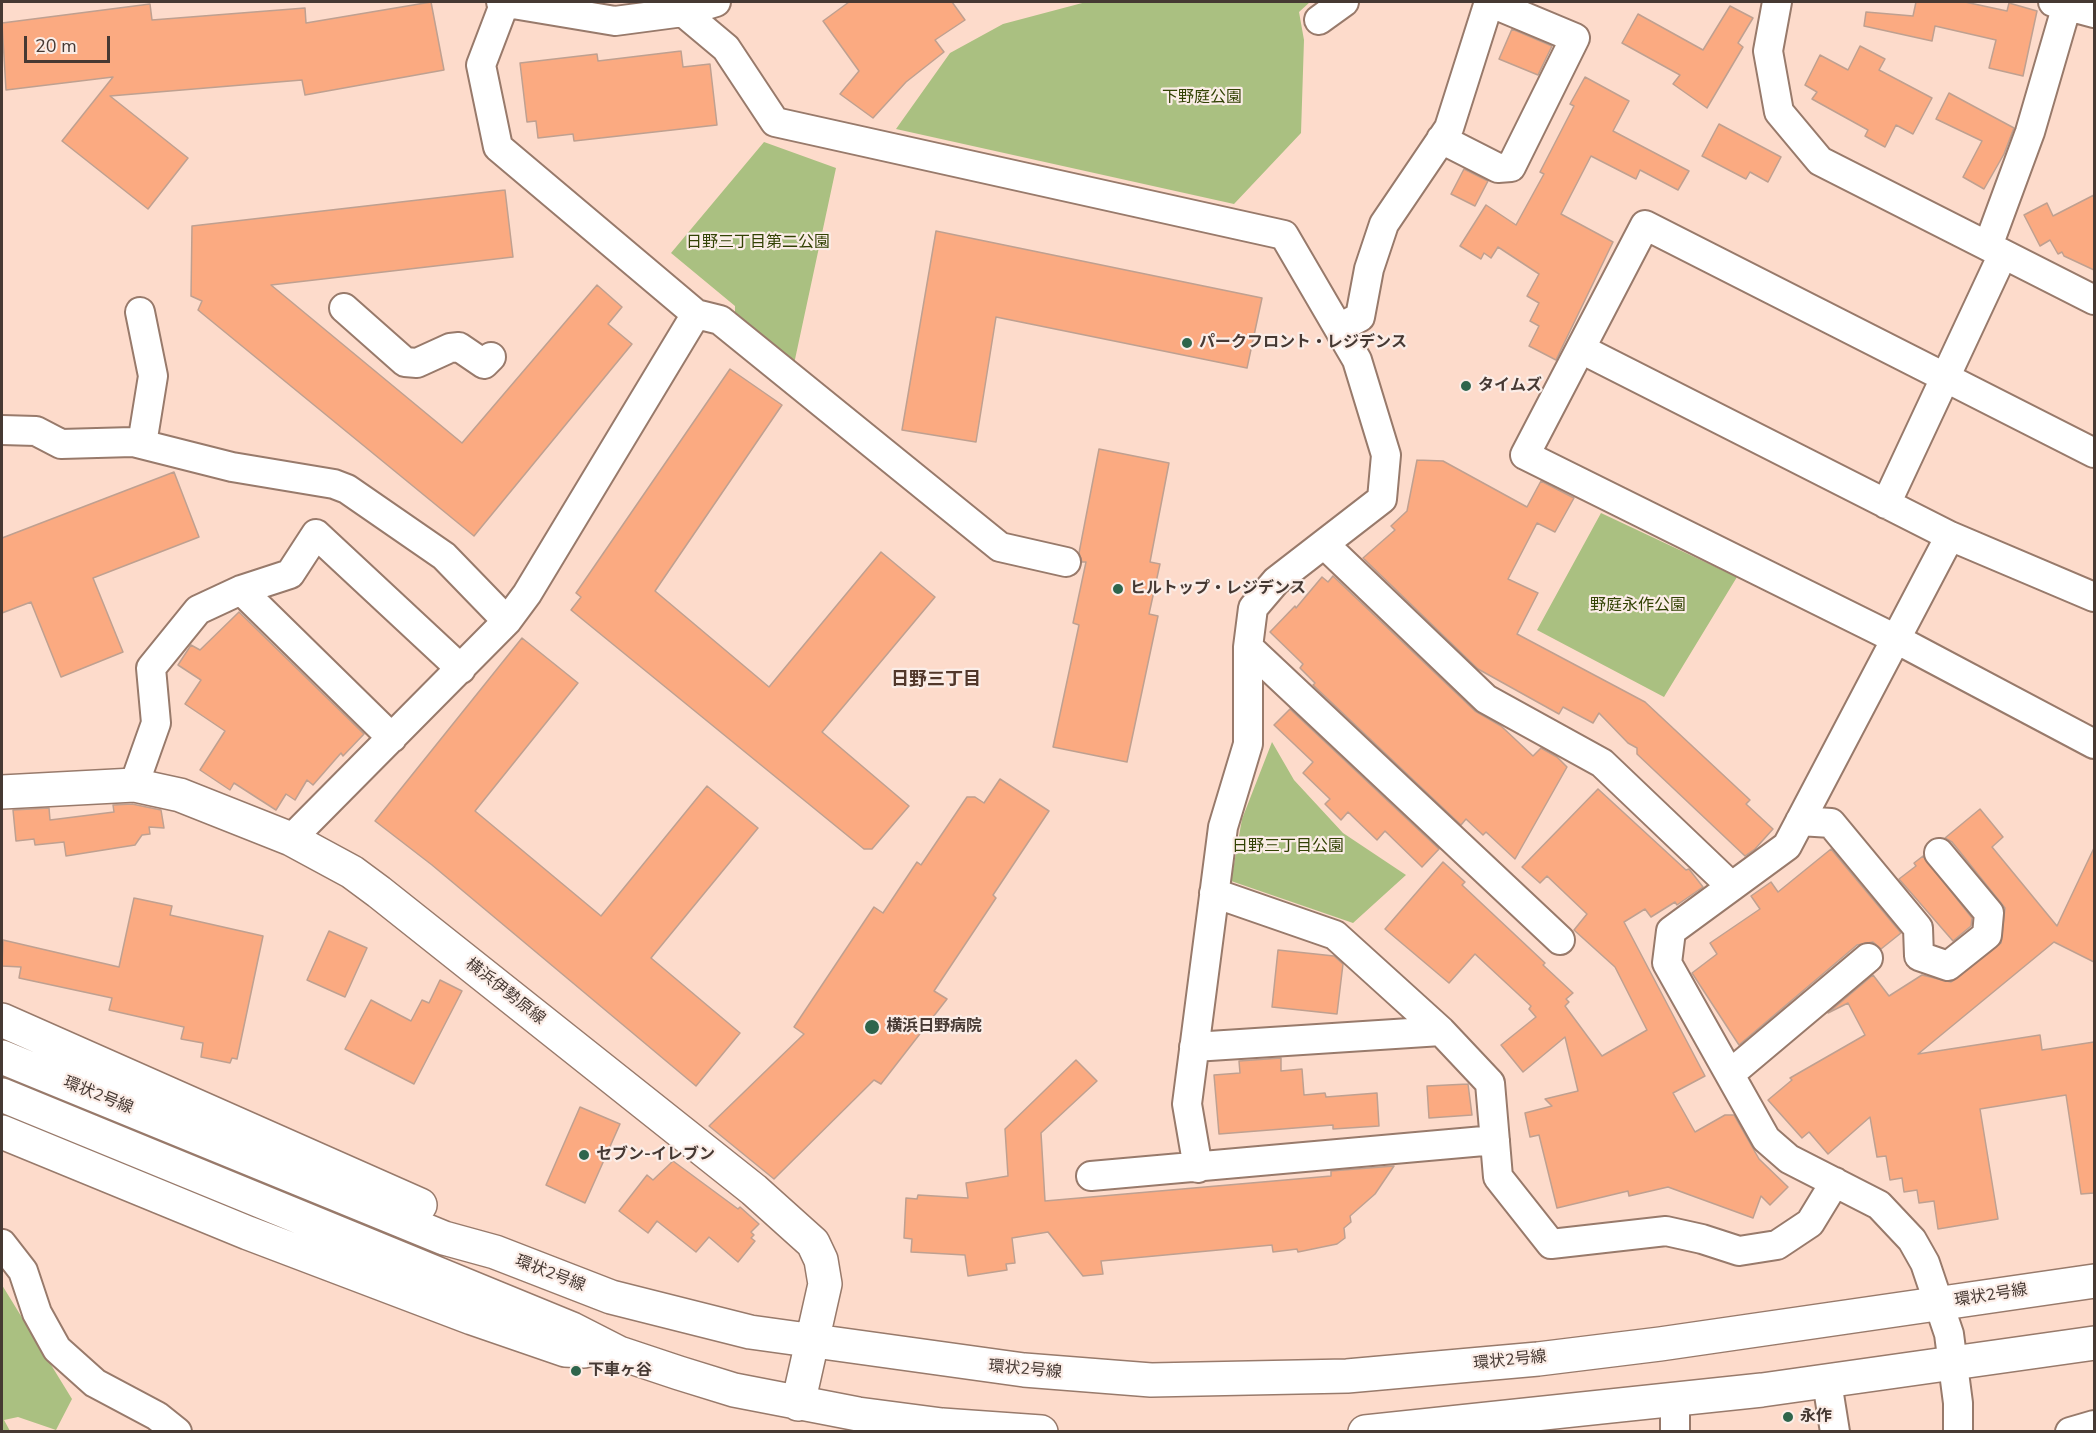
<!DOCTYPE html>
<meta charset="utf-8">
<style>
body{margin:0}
#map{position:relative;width:2096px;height:1433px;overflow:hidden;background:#fddbcb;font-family:"Nunito Sans",sans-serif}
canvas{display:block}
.frame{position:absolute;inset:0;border:3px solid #463933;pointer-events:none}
.scale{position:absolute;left:24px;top:36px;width:86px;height:27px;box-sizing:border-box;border:3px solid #463933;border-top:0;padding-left:8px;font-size:18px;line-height:21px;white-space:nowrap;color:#463933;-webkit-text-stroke:4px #fbede7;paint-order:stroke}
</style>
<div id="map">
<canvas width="2096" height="1433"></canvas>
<div class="frame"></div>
<div class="scale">20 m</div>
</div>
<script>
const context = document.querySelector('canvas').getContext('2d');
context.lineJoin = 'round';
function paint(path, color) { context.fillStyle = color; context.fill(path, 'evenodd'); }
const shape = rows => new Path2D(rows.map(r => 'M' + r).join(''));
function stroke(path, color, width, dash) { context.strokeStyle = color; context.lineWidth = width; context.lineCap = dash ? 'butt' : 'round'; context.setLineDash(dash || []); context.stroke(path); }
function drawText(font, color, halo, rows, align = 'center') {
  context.font = font + ' "Nunito Sans","Noto Sans JP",sans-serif'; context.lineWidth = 4.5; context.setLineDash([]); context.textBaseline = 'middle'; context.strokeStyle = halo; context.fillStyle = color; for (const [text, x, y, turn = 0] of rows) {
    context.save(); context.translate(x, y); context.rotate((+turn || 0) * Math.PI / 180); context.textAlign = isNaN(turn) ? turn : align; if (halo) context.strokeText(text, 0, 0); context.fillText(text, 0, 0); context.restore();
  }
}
paint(shape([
 [1086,2,1310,2,1299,12,1304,40,1301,133,1234,204,896,129,950,53,1003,24],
 [764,142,836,168,794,364,735,314,735,306,671,253],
 [1601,513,1737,577,1664,697,1537,630],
 [1272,742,1294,780,1343,833,1406,875,1353,923,1231,881,1242,819],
 [2,1285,72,1399,56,1430,18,1417,4,1420,10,1431,2,1431]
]), '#aac081');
const building = shape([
 [431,2,444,70,305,95,302,80,110,96,188,158,148,209,62,141,113,77,6,90,2,23,150,4,152,20,305,8,306,23,431,2],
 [849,2,952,2,965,20,935,40,944,52,906,82,873,118,840,94,859,71,823,21,849,2],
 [1916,2,1965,2,2007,11,2009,3,2037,11,2023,76,1989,68,1996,40,1935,26,1932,41,1864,26,1866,12,1913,16,1916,2],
 [1730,6,1753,18,1738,43,1743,47,1707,108,1673,84,1680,75,1622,43,1638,14,1703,50,1730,6],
 [1512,29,1552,46,1538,75,1499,59,1512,29],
 [1860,46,1885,59,1879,70,1932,98,1913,134,1896,125,1885,147,1865,136,1868,130,1812,99,1817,92,1805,85,1820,55,1848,70,1860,46],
 [681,51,683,67,710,64,717,125,574,141,573,134,538,138,536,121,527,122,520,63,597,54,598,61,681,51],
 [1585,77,1629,101,1613,131,1689,171,1678,190,1640,170,1636,179,1591,156,1561,214,1613,242,1556,360,1529,346,1539,326,1530,321,1539,303,1527,296,1539,274,1498,247,1491,258,1484,253,1481,259,1460,246,1486,205,1516,225,1544,174,1540,172,1574,106,1570,104,1585,77],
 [1949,93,2014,128,2004,154,1984,189,1963,177,1982,141,1936,119,1949,93],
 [1719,124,1781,157,1768,182,1750,172,1746,179,1702,156,1719,124],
 [1464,169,1488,181,1475,206,1451,194,1464,169],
 [505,190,513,257,271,285,462,443,597,285,622,307,608,324,632,344,474,536,198,310,202,301,191,296,192,226,505,190],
 [2094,195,2094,270,2064,256,2062,252,2058,254,2050,240,2040,246,2024,215,2047,203,2053,216,2094,195],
 [936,231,1262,298,1247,368,996,317,976,442,902,430,936,231],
 [730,369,782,405,655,591,769,687,881,552,935,597,822,732,909,806,872,849,864,849,571,610,581,597,576,593,730,369],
 [1099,449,1169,463,1150,562,1160,564,1149,614,1158,616,1127,762,1053,747,1079,625,1073,623,1086,562,1082,562,1079,553,1099,449],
 [1417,460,1443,461,1527,507,1541,481,1574,498,1555,532,1537,523,1508,579,1538,593,1517,634,1645,702,1750,800,1746,804,1773,829,1755,849,1745,856,1637,754,1637,748,1628,743,1599,713,1593,723,1563,707,1559,714,1478,669,1363,558,1395,530,1391,526,1407,511,1417,460],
 [174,472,199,537,93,578,123,652,61,677,31,602,2,613,2,538,174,472],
 [1333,576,1475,711,1501,726,1533,756,1541,748,1557,757,1567,767,1515,859,1486,832,1483,835,1466,819,1461,825,1313,685,1315,683,1300,668,1303,664,1270,632,1295,606,1296,608,1322,577,1328,582,1333,576],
 [239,612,364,734,343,756,341,753,313,785,307,780,295,800,286,794,276,810,234,783,230,790,200,770,225,731,185,704,201,680,178,665,191,645,200,650,239,612],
 [522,638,578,683,475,811,601,916,707,786,758,828,651,958,740,1033,696,1086,432,865,375,821,522,638],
 [1290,709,1439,849,1422,867,1385,831,1377,840,1348,812,1341,820,1325,804,1330,799,1303,773,1313,762,1274,725,1290,709],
 [1000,779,1049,811,993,895,996,898,934,991,947,999,881,1084,874,1080,774,1179,709,1126,804,1034,794,1027,874,907,883,913,917,862,921,865,967,797,975,797,984,803,1000,779],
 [1598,789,1686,870,1689,869,1703,887,1677,905,1675,902,1651,917,1645,909,1624,922,1705,1076,1673,1093,1695,1132,1725,1115,1734,1115,1759,1159,1788,1187,1770,1205,1761,1196,1753,1218,1668,1187,1629,1196,1628,1191,1557,1208,1539,1135,1530,1137,1525,1113,1552,1106,1545,1099,1578,1091,1565,1037,1523,1072,1501,1045,1536,1017,1529,1009,1531,1006,1475,954,1449,983,1385,929,1443,862,1465,882,1462,885,1545,963,1543,965,1573,993,1566,999,1569,1002,1565,1006,1602,1056,1647,1030,1615,967,1574,930,1587,914,1547,876,1540,883,1522,867,1598,789],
 [132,804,161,810,164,828,149,827,150,834,142,835,135,845,66,856,64,842,35,845,34,839,16,841,13,810,49,808,50,820,114,812,113,805,132,804],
 [1980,809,2003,837,1992,847,2057,926,2094,848,2094,962,2054,942,1918,1054,2040,1035,2042,1050,2094,1042,2094,1193,2081,1194,2066,1095,1980,1109,1998,1219,1938,1229,1934,1201,1919,1203,1917,1190,1904,1192,1902,1178,1890,1180,1886,1156,1877,1157,1870,1117,1828,1154,1809,1132,1802,1138,1768,1100,1792,1080,1790,1078,1865,1035,1848,1003,1828,1013,1873,975,1889,996,1922,975,1951,982,2001,943,2005,908,1952,842,1945,838,1980,809],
 [1831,849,1901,933,1881,949,1873,942,1857,945,1739,1045,1692,973,1717,954,1710,943,1760,909,1751,896,1771,882,1778,892,1831,849],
 [1923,856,1972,918,1971,926,1953,941,1899,879,1916,866,1914,863,1923,856],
 [134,898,172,906,170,915,263,936,237,1059,232,1058,230,1063,201,1057,203,1043,181,1039,184,1027,109,1010,112,998,19,978,21,967,2,966,3,940,119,967,134,898],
 [329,931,367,948,345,997,307,980,329,931],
 [1278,950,1334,956,1343,964,1337,1014,1272,1007,1278,950],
 [440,980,462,991,414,1084,345,1049,371,1000,411,1021,422,1000,429,1003,440,980],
 [1281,1058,1281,1071,1302,1069,1304,1095,1325,1093,1326,1097,1377,1093,1379,1126,1333,1129,1333,1125,1219,1134,1214,1075,1240,1073,1239,1061,1281,1058],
 [1076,1060,1097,1081,1041,1133,1045,1201,1331,1176,1331,1171,1394,1166,1375,1194,1350,1216,1351,1222,1344,1228,1345,1238,1337,1244,1298,1252,1297,1249,1273,1252,1272,1245,1101,1261,1103,1274,1083,1276,1048,1232,1012,1238,1015,1263,1006,1264,1007,1270,968,1276,965,1255,911,1252,912,1239,904,1238,906,1198,917,1199,918,1195,968,1198,966,1183,1008,1176,1005,1129,1076,1060],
 [1468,1084,1472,1115,1429,1118,1427,1086,1468,1084],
 [580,1107,620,1124,585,1203,546,1185,580,1107],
 [673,1161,738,1209,740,1207,759,1224,751,1232,754,1235,751,1238,755,1241,738,1262,709,1237,696,1252,657,1221,648,1233,619,1211,647,1175,653,1180,673,1161]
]);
paint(building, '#fbaa81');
stroke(building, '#bfa090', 1.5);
const minor = shape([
 [501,2,615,21,683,12,716,2],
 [1777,2,1768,51,1779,112,1820,161,2094,300],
 [2053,2,2094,13],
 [683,12,726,48,775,122,1284,235,1357,360,1386,455,1382,499,1276,581,1253,608,1248,647,1248,744,1223,827,1187,1104,1198,1168],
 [1319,20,1344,2],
 [1441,139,1498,168,1511,167,1575,38,1489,2],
 [1988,246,2030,132,2067,5],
 [344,308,405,362,417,363,450,348,459,347,484,364,491,357],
 [140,312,153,376,142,444],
 [696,314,720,320,1000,547,1066,562],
 [1339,328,1360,317,1369,269,1384,224,1449,128,1489,2],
 [1581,349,1950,536,2094,597],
 [2,430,36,431,61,444,133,442,232,467,334,484,347,489,444,556,507,621],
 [2094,453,1645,225,1525,455,1896,639,2094,744],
 [1886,504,2003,254],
 [1950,536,1787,846,1671,931,1667,963,1766,1139,1789,1159,1879,1205,1912,1240,1925,1263,1949,1334,1958,1403,1958,1432],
 [1325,545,1486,699,1602,763,1731,886],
 [241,590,392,738],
 [1248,647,1560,940],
 [134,785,156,723,151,668,198,610,241,590,290,574,316,534,461,669],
 [1800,821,1831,823,1918,928,1919,956,1948,966,1987,935,1989,913,1939,853],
 [291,839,507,621,527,594,696,314,498,147,481,65,505,2],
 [1214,893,1335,935,1441,1031,1490,1083,1498,1177,1551,1244,1666,1231,1702,1239,1739,1251,1777,1245,1810,1223,1835,1182],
 [1194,1047,1441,1031],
 [1730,1074,1868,958],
 [1091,1176,1495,1140],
 [2,1244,23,1271,37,1313,57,1349,95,1383,157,1416,177,1432],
 [1827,1382,1835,1432],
 [1675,1432,1675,1400],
 [2070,1432,2094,1425]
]);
const major = shape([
 [2,792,134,785,180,795,291,839,352,872,379,892,754,1190,813,1243,821,1260,825,1284,798,1404],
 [2,1020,420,1205],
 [2,1057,444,1238,495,1252,611,1297,750,1332,1024,1370,1151,1380,1347,1376,1538,1359,1660,1344,2094,1281],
 [2,1095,572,1329,619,1353,679,1373,734,1390,858,1414,942,1425,1041,1432],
 [2,1132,248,1233,472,1318,565,1350,584,1351],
 [1365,1432,1762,1390,2094,1343]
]);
stroke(minor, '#987a6b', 32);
stroke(major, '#987a6b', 36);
stroke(minor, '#fff', 28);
stroke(major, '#fff', 33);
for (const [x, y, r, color] of [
 [1187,343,6,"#2e654c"],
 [1466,386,6,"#2e654c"],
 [1118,589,6,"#2e654c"],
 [872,1027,8,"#2e654c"],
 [584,1155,6,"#2e654c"],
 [576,1371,6,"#2e654c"],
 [1788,1417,6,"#2e654c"]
]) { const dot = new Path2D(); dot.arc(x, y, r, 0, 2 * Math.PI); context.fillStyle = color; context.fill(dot); stroke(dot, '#fbede7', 2); }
drawText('16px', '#324204', '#fbede7', [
 ["下野庭公園",1202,98],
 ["日野三丁目第二公園",758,243],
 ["野庭永作公園",1638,606],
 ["日野三丁目公園",1288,847]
]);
drawText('bold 16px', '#463933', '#fbede7', [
 ["パークフロント・レジデンス",1199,343],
 ["タイムズ",1478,386],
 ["ヒルトップ・レジデンス",1130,589],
 ["横浜日野病院",886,1027],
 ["セブン-イレブン",596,1155],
 ["下車ヶ谷",588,1371],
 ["永作",1800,1417]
], 'left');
drawText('16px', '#463933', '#fbede7', [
 ["横浜伊勢原線",505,992,38],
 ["環状2号線",98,1096,22],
 ["環状2号線",550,1274,21],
 ["環状2号線",1991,1296,-9],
 ["環状2号線",1510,1361,-6],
 ["環状2号線",1025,1370,5]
]);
drawText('bold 18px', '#51372a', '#fbede7', [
 ["日野三丁目",936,681]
]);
</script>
